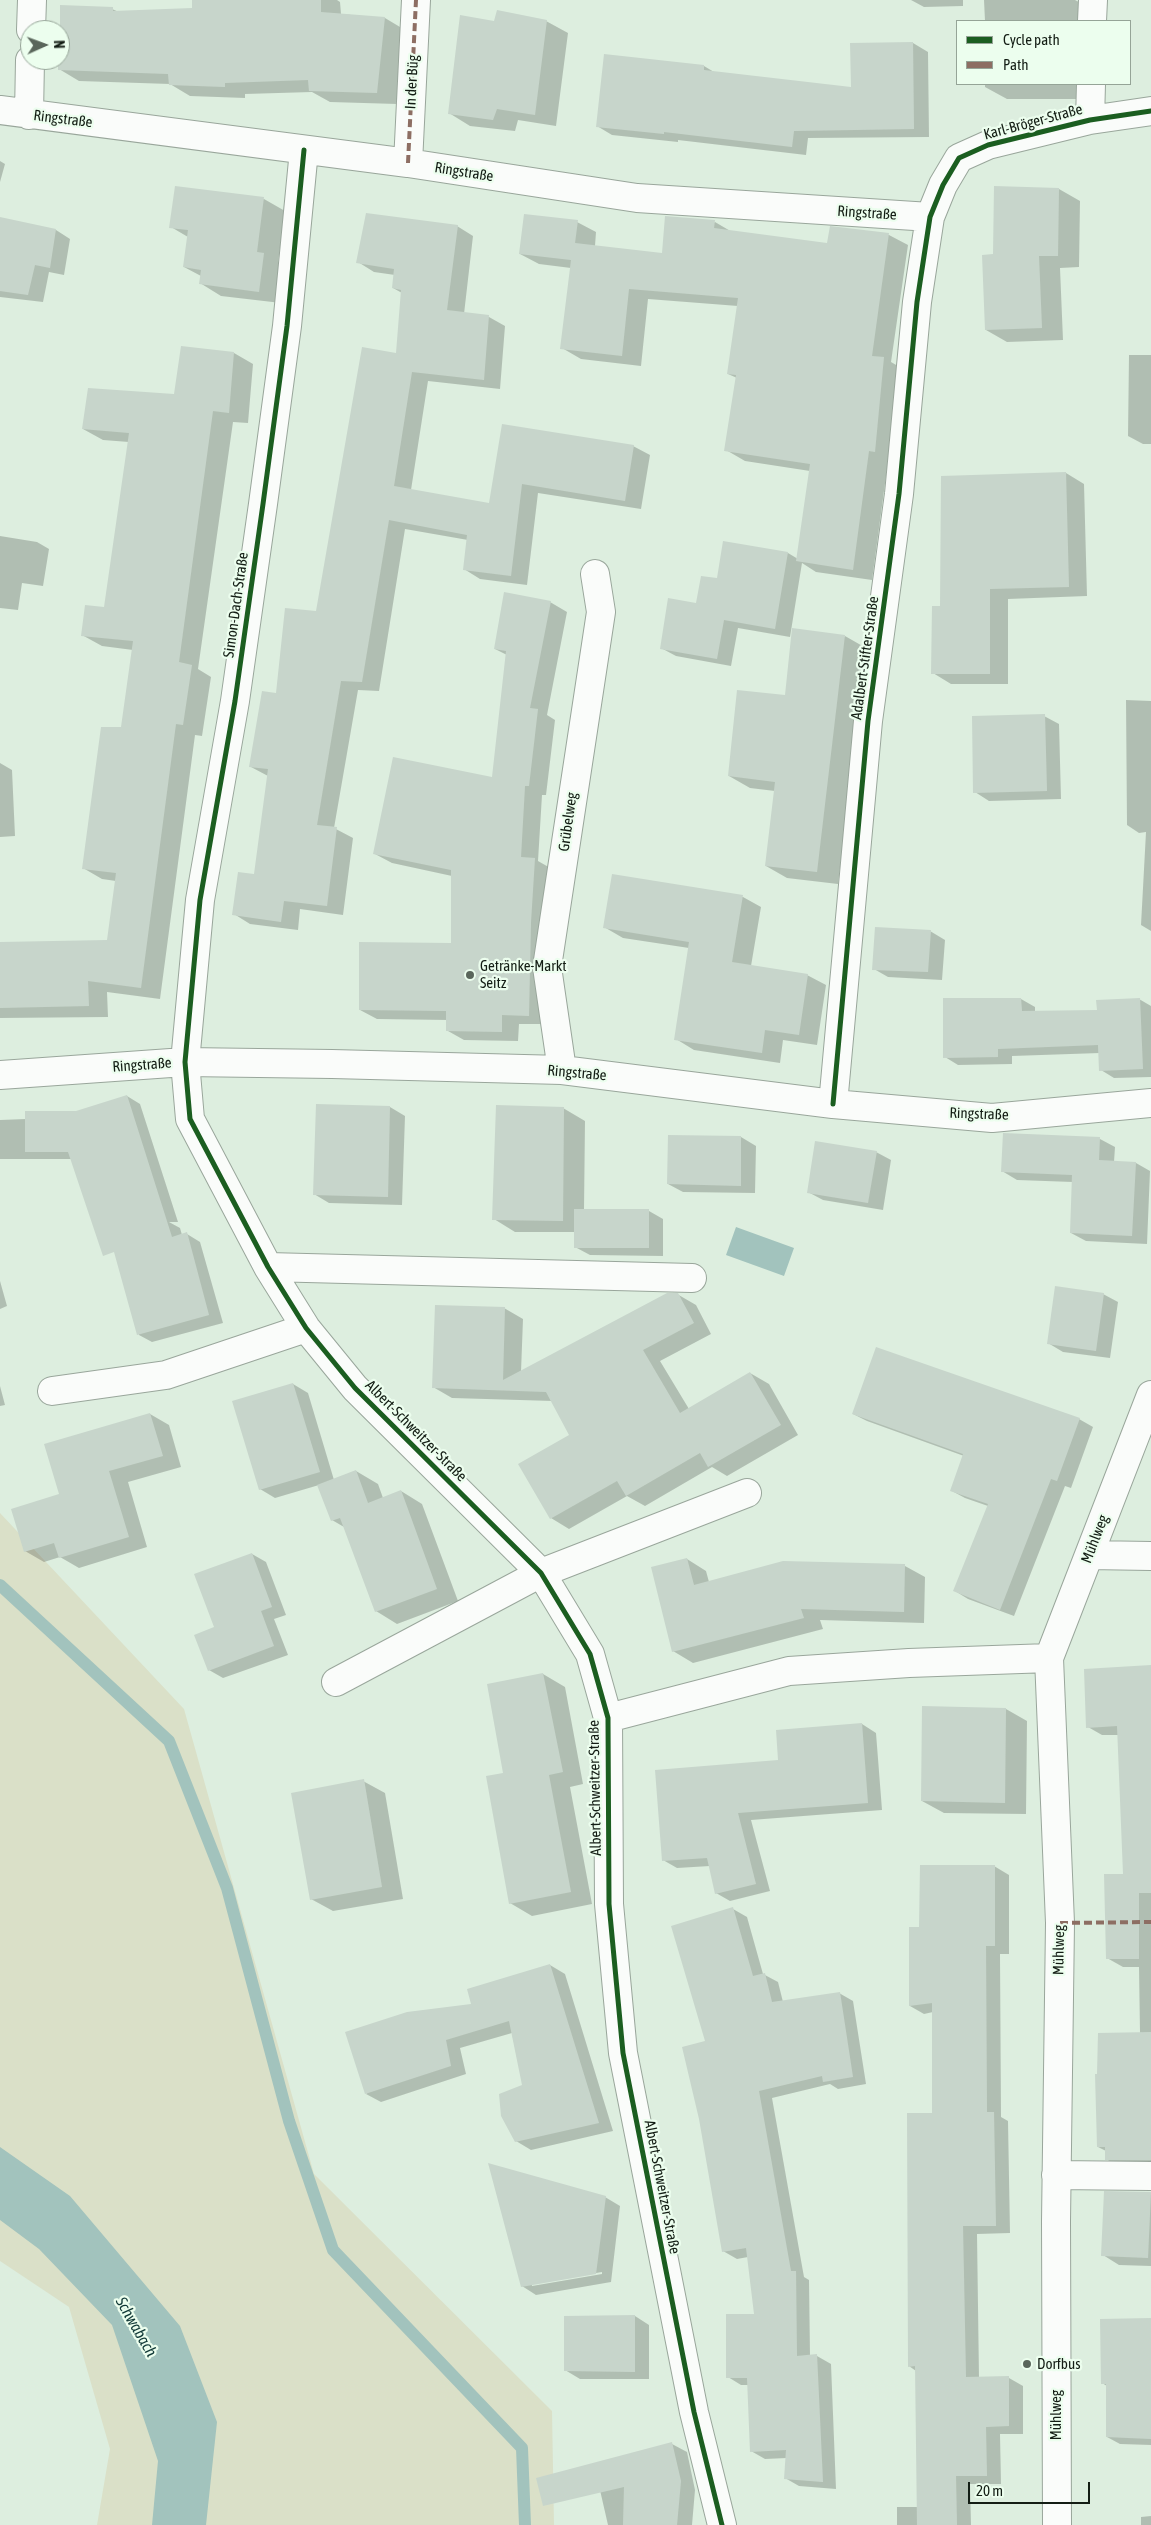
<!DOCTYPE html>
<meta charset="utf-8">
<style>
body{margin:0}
#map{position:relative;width:1151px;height:2525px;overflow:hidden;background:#ddeedf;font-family:"Asap Condensed",sans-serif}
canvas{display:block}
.legend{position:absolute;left:956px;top:20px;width:175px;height:65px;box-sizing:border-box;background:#ecfeee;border:1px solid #95a497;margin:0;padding:6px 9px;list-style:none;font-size:15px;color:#131d14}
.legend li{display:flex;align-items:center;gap:10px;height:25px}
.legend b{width:25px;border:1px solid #95a497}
.north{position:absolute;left:20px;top:20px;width:50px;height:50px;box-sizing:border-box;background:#ecfeee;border:1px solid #95a497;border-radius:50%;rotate:88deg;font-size:14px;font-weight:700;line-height:20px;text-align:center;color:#131d14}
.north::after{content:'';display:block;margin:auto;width:18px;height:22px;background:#5a665b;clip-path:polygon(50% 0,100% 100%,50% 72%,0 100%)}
.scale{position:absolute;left:968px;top:2482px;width:122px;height:22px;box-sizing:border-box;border:2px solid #131d14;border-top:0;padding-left:6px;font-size:15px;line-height:18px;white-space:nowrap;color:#131d14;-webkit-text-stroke:4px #ecfeee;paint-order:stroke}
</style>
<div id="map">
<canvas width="1151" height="2525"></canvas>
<ul class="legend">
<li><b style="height:6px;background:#1b5e20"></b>Cycle path</li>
<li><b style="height:6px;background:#8d6e63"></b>Path</li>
</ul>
<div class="north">N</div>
<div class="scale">20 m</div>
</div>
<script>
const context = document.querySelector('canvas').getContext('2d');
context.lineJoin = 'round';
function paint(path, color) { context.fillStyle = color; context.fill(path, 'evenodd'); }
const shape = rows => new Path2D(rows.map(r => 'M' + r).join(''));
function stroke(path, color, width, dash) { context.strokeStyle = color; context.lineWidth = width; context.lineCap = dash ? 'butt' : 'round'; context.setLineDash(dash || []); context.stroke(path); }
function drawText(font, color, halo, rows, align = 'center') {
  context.font = font + ' "Asap Condensed",sans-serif'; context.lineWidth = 4.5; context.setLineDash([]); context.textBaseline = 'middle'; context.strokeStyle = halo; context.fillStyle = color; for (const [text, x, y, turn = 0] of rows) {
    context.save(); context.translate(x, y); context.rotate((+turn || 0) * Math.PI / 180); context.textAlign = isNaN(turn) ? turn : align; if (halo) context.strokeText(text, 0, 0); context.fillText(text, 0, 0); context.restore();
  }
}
paint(shape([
 [0,1513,184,1709,314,2174,552,2411,554,2525,97,2525,110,2449,69,2307,0,2261]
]), '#dae0c8');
paint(shape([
 [736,1227,794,1248,784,1276,726,1255],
 [0,2147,70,2196,180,2326,217,2422,206,2525,152,2525,158,2461,112,2325,39,2249,0,2220]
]), '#a2c3bd');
paint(shape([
 [193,0,337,0,340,2,341,14,385,18,405,30,397,104,330,102,312,92,245,94,245,98,190,96,170,84,79,81,59,69,60,40,112,9,119,12,194,10],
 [911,0,963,0,963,6,924,7],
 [984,0,1075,0,1088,7,1088,21,985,21],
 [546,21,568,33,556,126,518,120,515,131,470,126,449,113],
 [913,43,928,52,929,137,808,138,806,155,678,140,678,142,612,135,597,126,704,66,714,72,852,88],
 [985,84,1089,84,1089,99,1007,99,985,87],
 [0,161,5,164,0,182],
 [1059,189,1080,201,1079,267,1060,268,1063,340,1007,342,986,330,995,256],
 [264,199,285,211,278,262,285,267,281,303,221,296,200,283,201,276,184,267,188,237,171,227],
 [0,219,56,230,70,239,64,275,49,272,43,302,0,297],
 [577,222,596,232,595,246,663,254,715,222,732,232,828,245,831,228,889,235,908,245,891,362,903,369,893,462,888,461,872,580,816,572,802,563,790,637,738,628,731,666,676,656,661,648,718,580,788,553,798,559,810,471,745,461,726,450,737,378,728,374,738,306,648,299,641,366,581,359,562,348,571,268,539,264,520,254],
 [457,226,473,236,464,314,489,317,505,326,500,389,428,381,411,490,490,505,503,425,633,446,650,455,641,509,538,493,527,585,480,579,464,569,468,540,405,529,379,691,358,690,334,828,353,838,343,915,300,909,298,930,250,924,234,914,255,876,268,776,251,767,277,695,317,613,397,354,402,293,393,288,395,275,374,272,358,262],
 [234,353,253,364,248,423,233,422,198,669,211,677,202,736,195,735,160,999,107,992,108,1017,0,1018,0,944,108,942,116,881,102,879,83,868,122,729,133,650,102,646,82,635,106,608,129,442,103,440,83,429,175,395],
 [1129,355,1151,355,1151,444,1143,444,1128,436],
 [1066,473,1084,484,1087,596,1008,599,1008,684,951,684,933,673,941,607],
 [0,536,37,542,49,549,43,586,22,583,18,610,0,608],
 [550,602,567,612,547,715,555,720,546,795,542,795,538,861,552,869,546,1024,519,1024,518,1041,464,1040,448,1031,448,1020,377,1019,360,1010,452,945,452,876,392,863,375,854,493,778,507,655,495,649],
 [845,636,866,648,838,884,787,878,766,866,775,791,750,788,729,776],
 [1126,700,1151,701,1151,931,1141,925,1146,832,1139,833,1127,825],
 [1044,716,1059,724,1061,799,989,801,975,792],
 [0,763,12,770,15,836,0,837],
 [613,876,743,897,761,907,751,966,807,975,826,985,817,1045,783,1040,780,1063,694,1050,676,1039,689,948,623,938,604,927],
 [930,931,945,940,942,980,888,977,874,969],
 [1021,999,1035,1007,1035,1012,1098,1011,1139,999,1151,1006,1151,1077,1114,1078,1101,1070,1100,1053,1012,1056,1012,1064,958,1065,945,1057,945,1000],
 [127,1096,140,1104,178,1222,169,1222,180,1228,182,1235,187,1234,200,1242,223,1323,152,1342,139,1335,111,1236,72,1159,0,1159,0,1223,0,1120,26,1119,77,1112],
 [317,1105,390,1107,405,1116,402,1205,329,1203,314,1194],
 [563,1108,585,1121,584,1210,649,1211,663,1219,663,1256,590,1255,575,1247,575,1232,515,1232,494,1219],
 [1004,1134,1100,1139,1115,1147,1114,1162,1136,1163,1150,1171,1147,1244,1086,1241,1071,1233,1073,1182,1017,1180,1002,1171],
 [669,1136,741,1137,756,1146,755,1193,683,1192,668,1184],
 [876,1152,891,1160,883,1210,823,1200,808,1192],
 [0,1281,7,1306,0,1309],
 [677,1294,696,1305,711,1334,660,1361,689,1409,750,1373,769,1384,798,1435,727,1476,712,1467,645,1506,627,1496,569,1529,551,1518,571,1435,553,1401,452,1398,433,1387,504,1308,523,1319,521,1372],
 [1103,1294,1118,1302,1110,1358,1063,1352,1048,1343],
 [293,1384,308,1393,334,1480,356,1471,378,1484,383,1498,401,1491,422,1504,458,1601,397,1624,376,1611,344,1527,332,1520,319,1485,275,1498,260,1489],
 [0,1386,5,1405,0,1406],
 [150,1414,169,1425,181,1467,128,1482,147,1547,79,1568,60,1557,44,1562,25,1551,60,1495],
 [853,1414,1079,1419,1093,1427,1071,1488,1065,1486,1014,1616,968,1599,955,1591,988,1506,965,1498,952,1491,964,1456,867,1421],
 [252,1554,266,1562,286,1615,274,1619,288,1655,223,1678,209,1670,216,1628],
 [687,1559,706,1571,709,1582,905,1566,925,1577,924,1623,820,1620,823,1629,693,1663,673,1651],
 [1151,1666,1151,1858,1118,1735,1102,1735,1088,1727],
 [543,1674,565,1687,583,1784,570,1787,592,1904,532,1916,510,1903,505,1774],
 [1006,1709,1027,1721,1026,1814,944,1813,922,1801],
 [862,1724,876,1733,882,1810,751,1820,770,1891,730,1901,716,1893,710,1866,677,1868,663,1860],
 [363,1781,385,1793,403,1899,333,1911,311,1899],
 [994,1866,1009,1875,1009,1954,1000,1954,1001,2117,1008,2121,1010,2233,977,2234,979,2378,1009,2378,1023,2386,1023,2434,1000,2434,1001,2484,970,2484,971,2525,897,2525,897,2507,918,2507,916,2371,909,2366,934,2114,933,2012,924,2014,910,2006,920,1928],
 [1106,1875,1151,1882,1151,2170,1122,2168,1106,2159,1106,2151,1098,2147,1140,2033,1139,1967,1123,1967,1107,1958],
 [733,1909,747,1917,763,1974,778,1982,783,2002,839,1993,853,2001,866,2084,838,2089,830,2084,772,2098,804,2277,809,2280,810,2356,817,2356,831,2364,836,2489,799,2486,785,2478,787,2458,765,2459,751,2451,748,2385,741,2385,728,2377,755,2315,748,2257,737,2259,723,2251,707,2042],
 [550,1965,565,1974,613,2131,531,2150,516,2141,523,2086,512,2033,460,2048,466,2074,381,2102,366,2094,473,2005],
 [1105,2192,1151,2193,1151,2266,1119,2265,1103,2255],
 [605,2197,620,2206,611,2282,536,2295,522,2286],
 [602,2272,602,2274,532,2286,532,2284],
 [635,2316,649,2325,649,2379,580,2379,565,2370],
 [1151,2320,1151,2445,1120,2444,1107,2437,1107,2386,1102,2383],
 [672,2444,687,2452,695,2490,692,2525,608,2525,594,2464],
 [1151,2516,1151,2525,1141,2525,1141,2517]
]), '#0003');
stroke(shape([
 [0,1585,169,1741,227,1888,289,2121,333,2250,522,2448,525,2525]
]), '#a2c3bd', 12);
paint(shape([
 [192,0,321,0,321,12,385,17,377,93,309,91,308,80,225,83,225,87,169,85,168,74,58,70,58,60,60,60,60,5,113,7,113,11,192,8],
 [497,10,547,20,535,115,497,109,493,120,448,114,460,15,494,21],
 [913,42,914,129,794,131,792,147,664,132,664,134,596,127,604,54,704,65,704,70,851,87,850,43],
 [175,186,264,197,257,252,264,253,259,292,199,284,201,270,183,267,188,230,169,228],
 [994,186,1059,188,1058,256,1039,256,1042,328,985,330,982,255,993,254],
 [366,213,458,225,447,310,489,315,484,380,412,372,394,486,489,503,502,424,634,445,625,501,522,484,511,576,463,570,467,535,389,520,362,682,341,681,317,825,337,827,327,906,284,901,281,922,232,915,238,872,254,874,268,769,249,767,262,691,276,693,285,608,316,611,362,347,396,353,401,290,392,288,394,269,356,263],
 [524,214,578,220,575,243,662,253,665,216,715,220,714,228,827,243,830,226,889,233,872,356,884,357,875,452,869,451,853,570,796,561,810,464,724,451,736,375,727,374,738,298,629,289,622,356,560,349,571,260,519,254],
 [0,217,56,229,50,268,35,265,28,295,0,291],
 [181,346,234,352,229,413,213,411,179,662,192,665,183,725,176,724,141,988,88,981,89,1006,0,1008,0,942,107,940,116,873,82,869,101,727,121,727,133,641,81,636,85,605,104,607,129,433,82,429,88,388,174,394],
 [1066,472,1069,587,990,589,990,674,931,674,932,606,940,606,941,476],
 [723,541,788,552,775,629,724,620,717,659,660,649,668,598,696,603,701,576,717,578],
 [504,592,551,601,530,708,538,709,529,786,525,786,521,857,535,858,531,922,529,1016,502,1015,502,1032,446,1031,446,1011,359,1010,359,942,451,943,451,870,373,854,393,757,492,777,506,651,494,649],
 [792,628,845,635,817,872,765,866,775,782,728,776,737,690,785,695],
 [1045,714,1047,791,973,793,972,716],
 [612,874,743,895,732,962,808,974,799,1035,765,1030,762,1053,674,1040,689,942,603,928],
 [875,927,931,930,928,972,872,970],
 [943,998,1021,998,1022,1011,1097,1010,1096,1000,1140,998,1143,1069,1099,1071,1098,1045,998,1049,998,1057,943,1058],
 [127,1095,172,1237,187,1232,209,1315,137,1335,114,1252,103,1256,68,1152,25,1152,25,1111,76,1111],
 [316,1104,390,1106,388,1197,313,1195],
 [496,1105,564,1107,563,1221,492,1220],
 [1003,1133,1100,1137,1099,1160,1136,1162,1132,1236,1070,1233,1072,1175,1001,1172],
 [668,1135,741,1136,741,1186,667,1184],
 [815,1141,877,1151,868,1203,807,1193],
 [574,1209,649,1209,649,1248,574,1248],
 [1055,1286,1104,1293,1096,1351,1047,1344],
 [667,1293,678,1293,694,1323,643,1350,680,1413,750,1372,781,1425,708,1467,700,1453,626,1496,617,1481,550,1519,518,1464,569,1435,546,1392,432,1388,435,1305,505,1307,503,1380],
 [876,1347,1080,1418,1057,1481,1051,1479,1000,1610,953,1591,988,1504,950,1491,963,1454,852,1414],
 [293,1383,320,1472,259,1490,232,1401],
 [150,1413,163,1456,109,1471,129,1537,59,1558,54,1543,24,1552,11,1509,59,1494,44,1444],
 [356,1470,368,1503,401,1490,437,1589,375,1612,340,1518,331,1521,317,1485],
 [252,1553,272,1607,261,1611,274,1646,208,1671,194,1635,214,1627,194,1574],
 [687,1558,694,1585,783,1561,905,1564,904,1612,801,1609,804,1618,672,1652,651,1567],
 [1151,1665,1151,1893,1139,1893,1139,1959,1106,1959,1104,1874,1123,1874,1117,1726,1086,1728,1084,1669],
 [543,1673,563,1772,549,1775,571,1892,509,1904,486,1776,503,1773,487,1684],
 [922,1706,1006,1708,1005,1803,921,1801],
 [862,1723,868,1803,738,1813,756,1884,715,1894,707,1858,662,1861,655,1770,778,1760,776,1730],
 [364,1779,382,1887,310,1900,291,1793],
 [920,1865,995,1865,995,1946,986,1946,987,2112,994,2112,996,2226,963,2226,966,2377,1009,2376,1009,2426,986,2427,987,2476,956,2476,957,2525,917,2525,915,2366,908,2367,907,2113,932,2113,932,2003,909,2006,909,1927,919,1927],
 [733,1907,753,1976,765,1973,772,2002,840,1992,853,2077,823,2082,822,2076,759,2091,791,2271,796,2271,797,2356,817,2354,823,2482,784,2479,786,2450,750,2452,747,2378,726,2378,726,2314,754,2314,746,2248,722,2252,699,2119,682,2047,705,2041,671,1926],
 [550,1964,599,2123,515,2142,501,2116,499,2094,522,2085,509,2021,446,2040,451,2066,365,2094,345,2032,407,2012,471,2004,467,1989],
 [1151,2032,1151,2160,1105,2160,1105,2147,1097,2147,1095,2074,1097,2074,1098,2033],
 [488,2163,606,2196,596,2274,521,2287],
 [1104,2191,1151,2192,1148,2258,1101,2256],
 [635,2315,635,2372,564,2371,564,2316],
 [1151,2318,1151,2439,1106,2437,1106,2384,1101,2384,1100,2319],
 [672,2442,681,2481,677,2525,623,2525,624,2487,543,2506,536,2478]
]), '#c7d5cb');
const minor = shape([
 [1092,21,1093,0],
 [31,30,32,0],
 [0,110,408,163,637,198,930,217],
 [29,115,30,60],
 [1090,120,1091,84],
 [304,150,287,326,263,504,235,701,200,900,185,1062,190,1119,268,1267,306,1328,355,1388,541,1573,590,1654,608,1718,609,1904,623,2053,694,2412,722,2525],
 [408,163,416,0],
 [562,1070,547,967,601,612,595,574],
 [0,1075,185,1062,332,1064,562,1070,833,1104,992,1118,1151,1103],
 [833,1104,868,721,899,494,917,302,930,217,943,185,959,158,988,145,1090,120,1151,111],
 [268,1267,692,1278],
 [52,1391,166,1375,306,1328],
 [1089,1555,1151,1556],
 [336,1682,541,1573,747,1493],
 [608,1718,789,1671,909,1663,1049,1658],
 [1056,2175,1151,2176],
 [1057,2525,1056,2221,1060,1923,1049,1658,1151,1395]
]);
stroke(minor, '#99a69b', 30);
stroke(minor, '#fafcfa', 28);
stroke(shape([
 [408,163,416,0],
 [1060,1923,1151,1922]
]), '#8d6e63', 4, [8, 4]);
stroke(shape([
 [304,150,287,326,263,504,235,701,200,900,185,1062,190,1119,268,1267,306,1328,355,1388,541,1573,590,1654,608,1718,609,1904,623,2053,694,2412,722,2525],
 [833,1104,868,721,899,494,917,302,930,217,943,185,959,158,988,145,1090,120,1151,111]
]), '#1b5e20', 5);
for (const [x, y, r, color] of [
 [470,975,5,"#5a665b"],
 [1027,2364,5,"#5a665b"]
]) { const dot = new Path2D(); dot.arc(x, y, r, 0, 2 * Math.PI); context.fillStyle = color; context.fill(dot); stroke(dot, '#ecfeee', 2); }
drawText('15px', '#131d14', '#ecfeee', [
 ["In der Büg",412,82,-87],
 ["Ringstraße",63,119,7],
 ["Karl-Bröger-Straße",1033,122,-15],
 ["Ringstraße",464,172,9],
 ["Ringstraße",867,213,4],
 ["Simon-Dach-Straße",236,605,-82],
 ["Adalbert-Stifter-Straße",865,658,-82],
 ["Grübelweg",568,822,-82],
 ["Ringstraße",142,1065,-4],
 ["Ringstraße",577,1073,5],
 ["Ringstraße",979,1114,2],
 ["Albert-Schweitzer-Straße",416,1431,45],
 ["Mühlweg",1095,1539,-69],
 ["Albert-Schweitzer-Straße",595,1788,-91],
 ["Mühlweg",1059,1950,-89],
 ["Albert-Schweitzer-Straße",662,2187,79],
 ["Mühlweg",1056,2415,-90]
]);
drawText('15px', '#131d14', '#ecfeee', [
 ["Getränke-Markt",480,966],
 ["Seitz",480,983],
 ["Dorfbus",1037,2364]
], 'left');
drawText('italic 16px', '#103836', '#ecfeee', [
 ["Schwabach",136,2327,60]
]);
</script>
